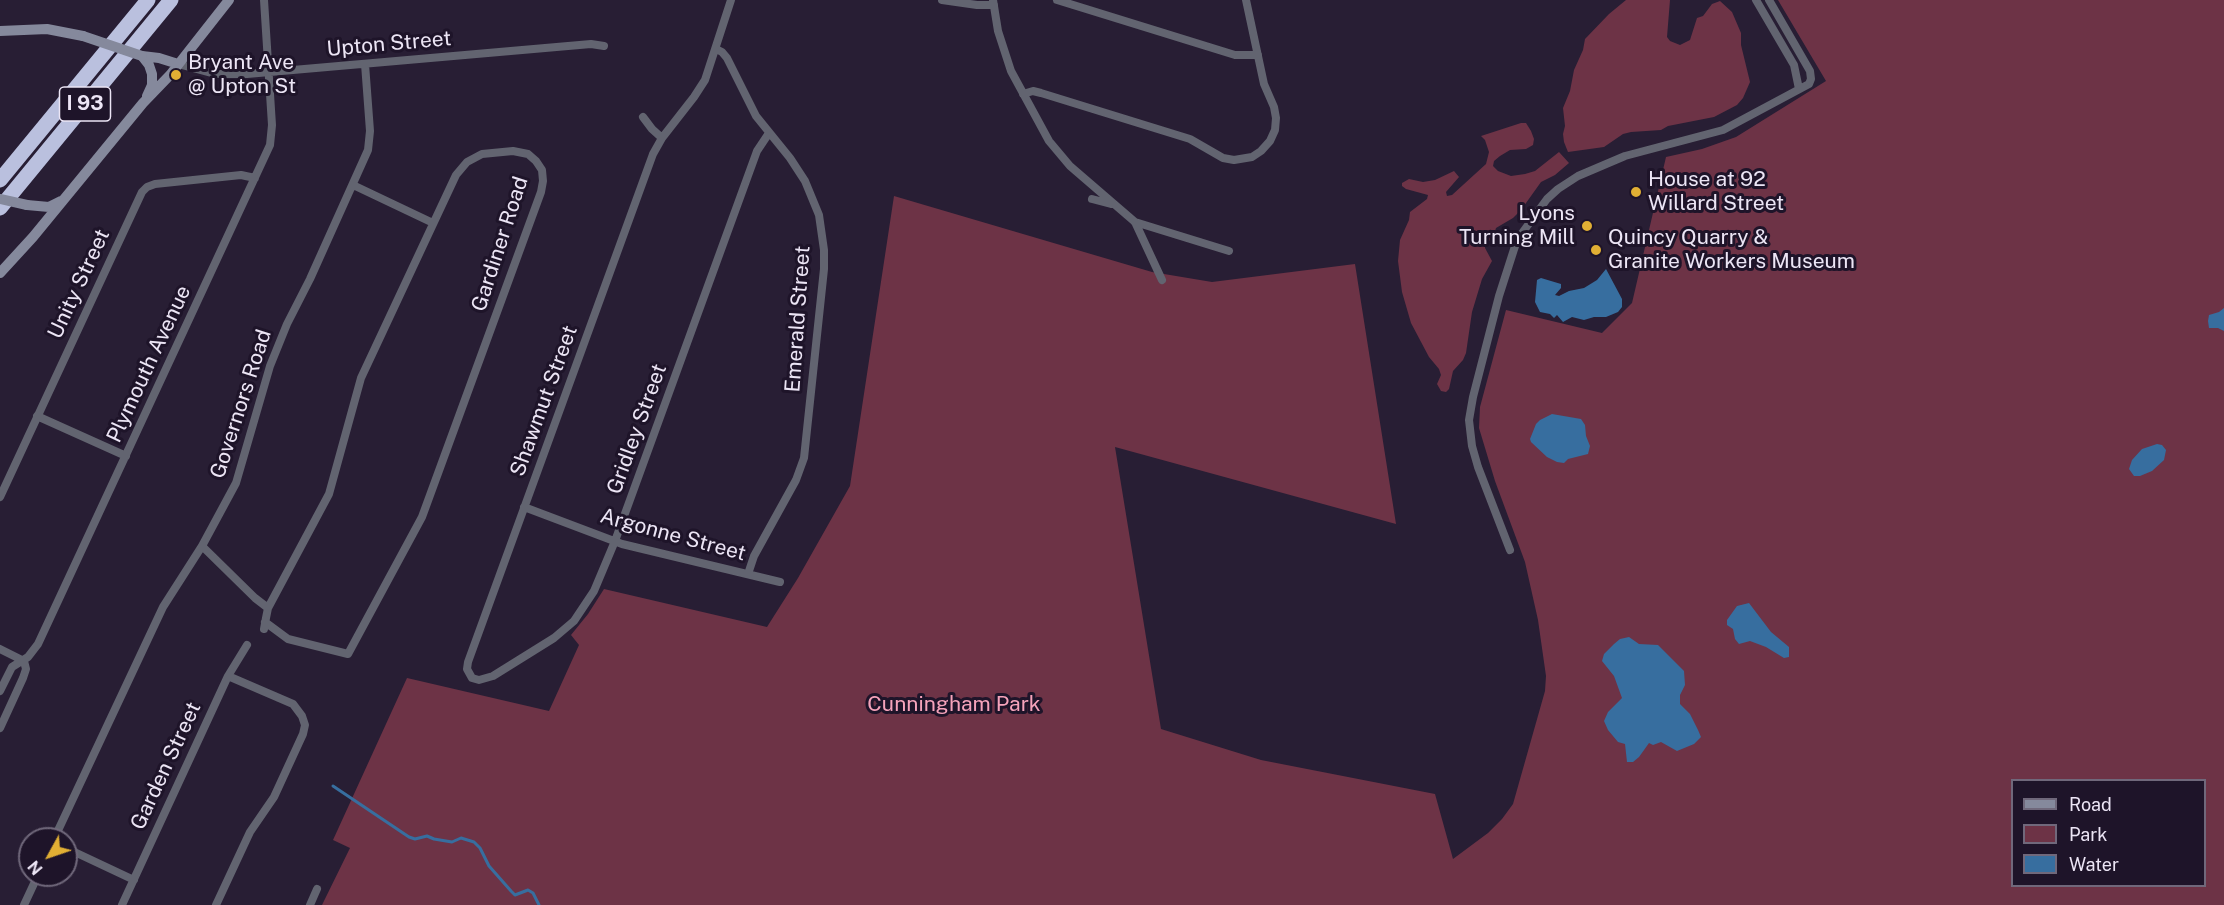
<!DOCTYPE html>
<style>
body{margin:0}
#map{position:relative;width:2224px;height:905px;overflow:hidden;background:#281e34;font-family:"Public Sans",sans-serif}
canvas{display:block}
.legend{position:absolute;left:2011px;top:779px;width:195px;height:108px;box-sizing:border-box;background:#1e1429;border:2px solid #70687b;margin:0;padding:8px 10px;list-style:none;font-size:18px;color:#ece5f5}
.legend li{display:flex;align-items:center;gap:12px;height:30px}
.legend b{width:30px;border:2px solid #70687b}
.north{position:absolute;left:18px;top:827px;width:60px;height:60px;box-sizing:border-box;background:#1e1429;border:2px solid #70687b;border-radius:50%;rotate:230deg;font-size:16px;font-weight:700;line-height:24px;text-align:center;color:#ece5f5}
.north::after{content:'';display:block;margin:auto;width:21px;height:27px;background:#e1af34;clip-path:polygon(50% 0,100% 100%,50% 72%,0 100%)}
</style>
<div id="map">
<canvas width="2224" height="905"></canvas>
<ul class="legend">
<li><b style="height:8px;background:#85899c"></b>Road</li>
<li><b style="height:16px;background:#6d3346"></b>Park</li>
<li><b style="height:16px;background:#376e9f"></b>Water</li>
</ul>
<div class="north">N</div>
</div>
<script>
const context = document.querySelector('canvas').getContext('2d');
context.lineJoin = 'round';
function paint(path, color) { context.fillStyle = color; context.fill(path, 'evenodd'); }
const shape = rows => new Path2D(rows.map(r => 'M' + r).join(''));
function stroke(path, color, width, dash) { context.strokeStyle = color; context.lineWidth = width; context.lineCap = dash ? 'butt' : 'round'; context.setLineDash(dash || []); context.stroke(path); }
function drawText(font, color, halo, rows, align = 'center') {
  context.font = font + ' "Public Sans",sans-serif'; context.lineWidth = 6; context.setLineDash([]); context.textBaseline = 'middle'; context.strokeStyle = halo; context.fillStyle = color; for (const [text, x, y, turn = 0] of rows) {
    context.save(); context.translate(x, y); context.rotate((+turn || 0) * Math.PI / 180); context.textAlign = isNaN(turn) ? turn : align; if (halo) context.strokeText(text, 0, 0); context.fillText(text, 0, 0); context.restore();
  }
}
paint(shape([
 [1626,0,1670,0,1667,37,1670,41,1680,45,1690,40,1697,18,1703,16,1712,4,1720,1,1732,12,1741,33,1741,45,1750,82,1743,98,1737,105,1714,117,1668,126,1661,130,1631,132,1623,134,1604,147,1568,152,1564,142,1563,134,1565,126,1563,108,1570,91,1574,70,1583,50,1585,39,1609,14],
 [1778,0,2224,0,2224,905,322,905,350,848,333,840,407,678,549,711,579,645,571,635,588,614,604,589,767,627,798,578,850,486,894,196,1152,272,1212,282,1355,264,1396,524,1115,447,1161,729,1261,760,1435,794,1453,859,1488,833,1502,819,1513,804,1545,691,1546,676,1538,620,1525,562,1495,481,1479,428,1480,407,1506,310,1602,333,1632,303,1666,157,1702,149,1736,137,1826,81],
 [2012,780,2204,780,2204,886,2012,886],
 [1521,123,1526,123,1531,131,1534,139,1533,145,1526,149,1510,150,1500,156,1494,161,1493,166,1498,171,1511,176,1525,174,1535,171,1559,152,1569,163,1555,175,1541,182,1521,210,1513,218,1496,228,1493,238,1485,244,1485,248,1492,261,1482,279,1472,312,1466,353,1463,360,1453,371,1449,389,1446,392,1441,391,1437,384,1441,375,1439,369,1429,357,1411,323,1402,292,1398,261,1400,240,1409,220,1410,212,1427,199,1428,195,1406,189,1402,186,1402,183,1409,179,1423,182,1435,180,1454,171,1459,177,1446,192,1447,196,1452,195,1486,164,1489,152,1485,140,1481,136]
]), '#6d3346');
paint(shape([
 [1606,269,1622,299,1622,307,1618,312,1606,317,1594,317,1584,320,1572,317,1563,322,1557,315,1554,318,1550,314,1540,312,1535,302,1537,280,1541,278,1561,284,1561,288,1555,295,1559,296,1569,291,1584,288,1597,280],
 [2224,308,2224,331,2218,328,2209,328,2208,321,2209,315,2219,312],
 [1552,414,1581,419,1585,425,1586,436,1590,446,1588,454,1568,459,1564,463,1557,462,1547,457,1531,442,1530,439,1536,424,1540,420],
 [2157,444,2162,445,2166,450,2164,460,2152,471,2140,476,2134,476,2129,469,2132,460,2142,449],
 [1749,603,1771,632,1789,647,1789,657,1784,658,1766,647,1750,641,1739,644,1735,639,1733,629,1727,625,1727,620,1737,606],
 [1629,637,1639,644,1658,645,1684,671,1685,685,1680,695,1680,704,1690,714,1698,730,1701,737,1694,744,1677,751,1661,742,1653,745,1649,743,1639,757,1633,762,1627,762,1625,744,1618,742,1608,730,1604,721,1608,712,1622,698,1614,676,1602,661,1604,654,1614,644,1620,639]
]), '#376e9f');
stroke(shape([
 [333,786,409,837,415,839,427,836,434,839,452,842,461,838,474,842,480,848,489,866,511,891,515,895,528,890,533,893,539,905]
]), '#376e9f', 3);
stroke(shape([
 [731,0,705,80,694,97,662,138,653,154,468,662,467,669,472,678,479,680,493,676,554,638,574,621,594,591,615,541,757,151,769,133],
 [942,0,977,5,994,5],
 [993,0,998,31,1011,71,1049,141,1070,166,1135,222,1162,280],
 [1057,0,1235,55,1258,55],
 [1756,0,1794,65,1799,89],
 [716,49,722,52,727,58,756,116,790,158,805,181,819,215,824,250,824,269,804,458,796,480,754,556,748,574],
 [178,64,215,74,247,74,591,44,604,46],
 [1023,94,1033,91,1041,93,1190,139,1223,158,1234,160,1252,157,1261,151,1270,141,1275,130,1276,118,1274,107,1264,84,1246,0],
 [643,117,652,129,662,138],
 [353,185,433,223],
 [1092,199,1111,204],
 [1135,222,1229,251],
 [37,416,126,456],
 [0,497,142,192,147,187,155,184,241,175,255,178],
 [524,507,622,544,780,582],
 [202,546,255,598,268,608],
 [1510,550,1478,467,1472,446,1469,420,1473,397,1499,296,1517,240,1547,199,1558,189,1578,176,1625,156,1723,130,1809,84,1811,79,1810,71,1769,0],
 [264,629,266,618,268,608,329,494,361,378,456,175,467,162,482,154,513,151,528,154,536,161,542,170,543,181,541,192,422,517,348,654,288,639,265,622],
 [0,649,24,661],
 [0,691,12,667,28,657,38,644,270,145,272,125,264,0],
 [0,728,23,678,26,669,24,661],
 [54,839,163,607,202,546,236,483,270,366,287,324,310,279,368,150,370,131,365,64],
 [66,848,134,880],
 [24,905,38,875],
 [122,905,228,676,247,645],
 [216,905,250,832,274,797,303,734,305,725,302,716,293,704,228,676],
 [310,905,317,889]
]), '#626470', 8);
stroke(shape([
 [0,31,47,29,83,36],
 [142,56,149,65,152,74,152,85,147,96],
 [142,56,159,58,178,64],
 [27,205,49,207,61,201],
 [0,273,33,237,143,103,170,75,229,0]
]), '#85899c', 10);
stroke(shape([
 [0,180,148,0],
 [0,208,171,0]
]), '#bac0de', 15);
stroke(shape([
 [83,36,142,56],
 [0,199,27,205]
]), '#85899c', 10);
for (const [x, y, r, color] of [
 [176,75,6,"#e1af34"],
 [1636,192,6,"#e1af34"],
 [1587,226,6,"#e1af34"],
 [1596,250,6,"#e1af34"]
]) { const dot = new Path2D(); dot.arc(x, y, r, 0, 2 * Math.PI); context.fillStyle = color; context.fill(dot); stroke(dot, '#1e1429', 2); }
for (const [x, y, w] of [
 [85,104,51]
]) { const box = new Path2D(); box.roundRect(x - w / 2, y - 17, w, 34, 4.5); context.fillStyle = '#1e1429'; context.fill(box); stroke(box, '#ece5f5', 1.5); }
drawText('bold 20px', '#ece5f5', null, [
 ["I 93",85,104]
]);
drawText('21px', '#ece5f5', '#1e1429', [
 ["Upton Street",389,44,-5],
 ["Gardiner Road",500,244,-72],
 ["Unity Street",79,284,-65],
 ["Emerald Street",798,319,-86],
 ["Plymouth Avenue",149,364,-65],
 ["Shawmut Street",544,401,-70],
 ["Governors Road",241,404,-72],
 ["Gridley Street",637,429,-70],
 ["Argonne Street",673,535,15],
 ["Garden Street",166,766,-65]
]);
drawText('21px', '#ece5f5', '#1e1429', [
 ["Bryant Ave",188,63],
 ["@ Upton St",188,87],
 ["House at 92",1648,180],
 ["Willard Street",1648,204],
 ["Lyons",1575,214,"right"],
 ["Turning Mill",1575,238,"right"],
 ["Quincy Quarry &",1608,238],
 ["Granite Workers Museum",1608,262]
], 'left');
drawText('21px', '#f6a3bb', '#1e1429', [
 ["Cunningham Park",954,705]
]);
</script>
